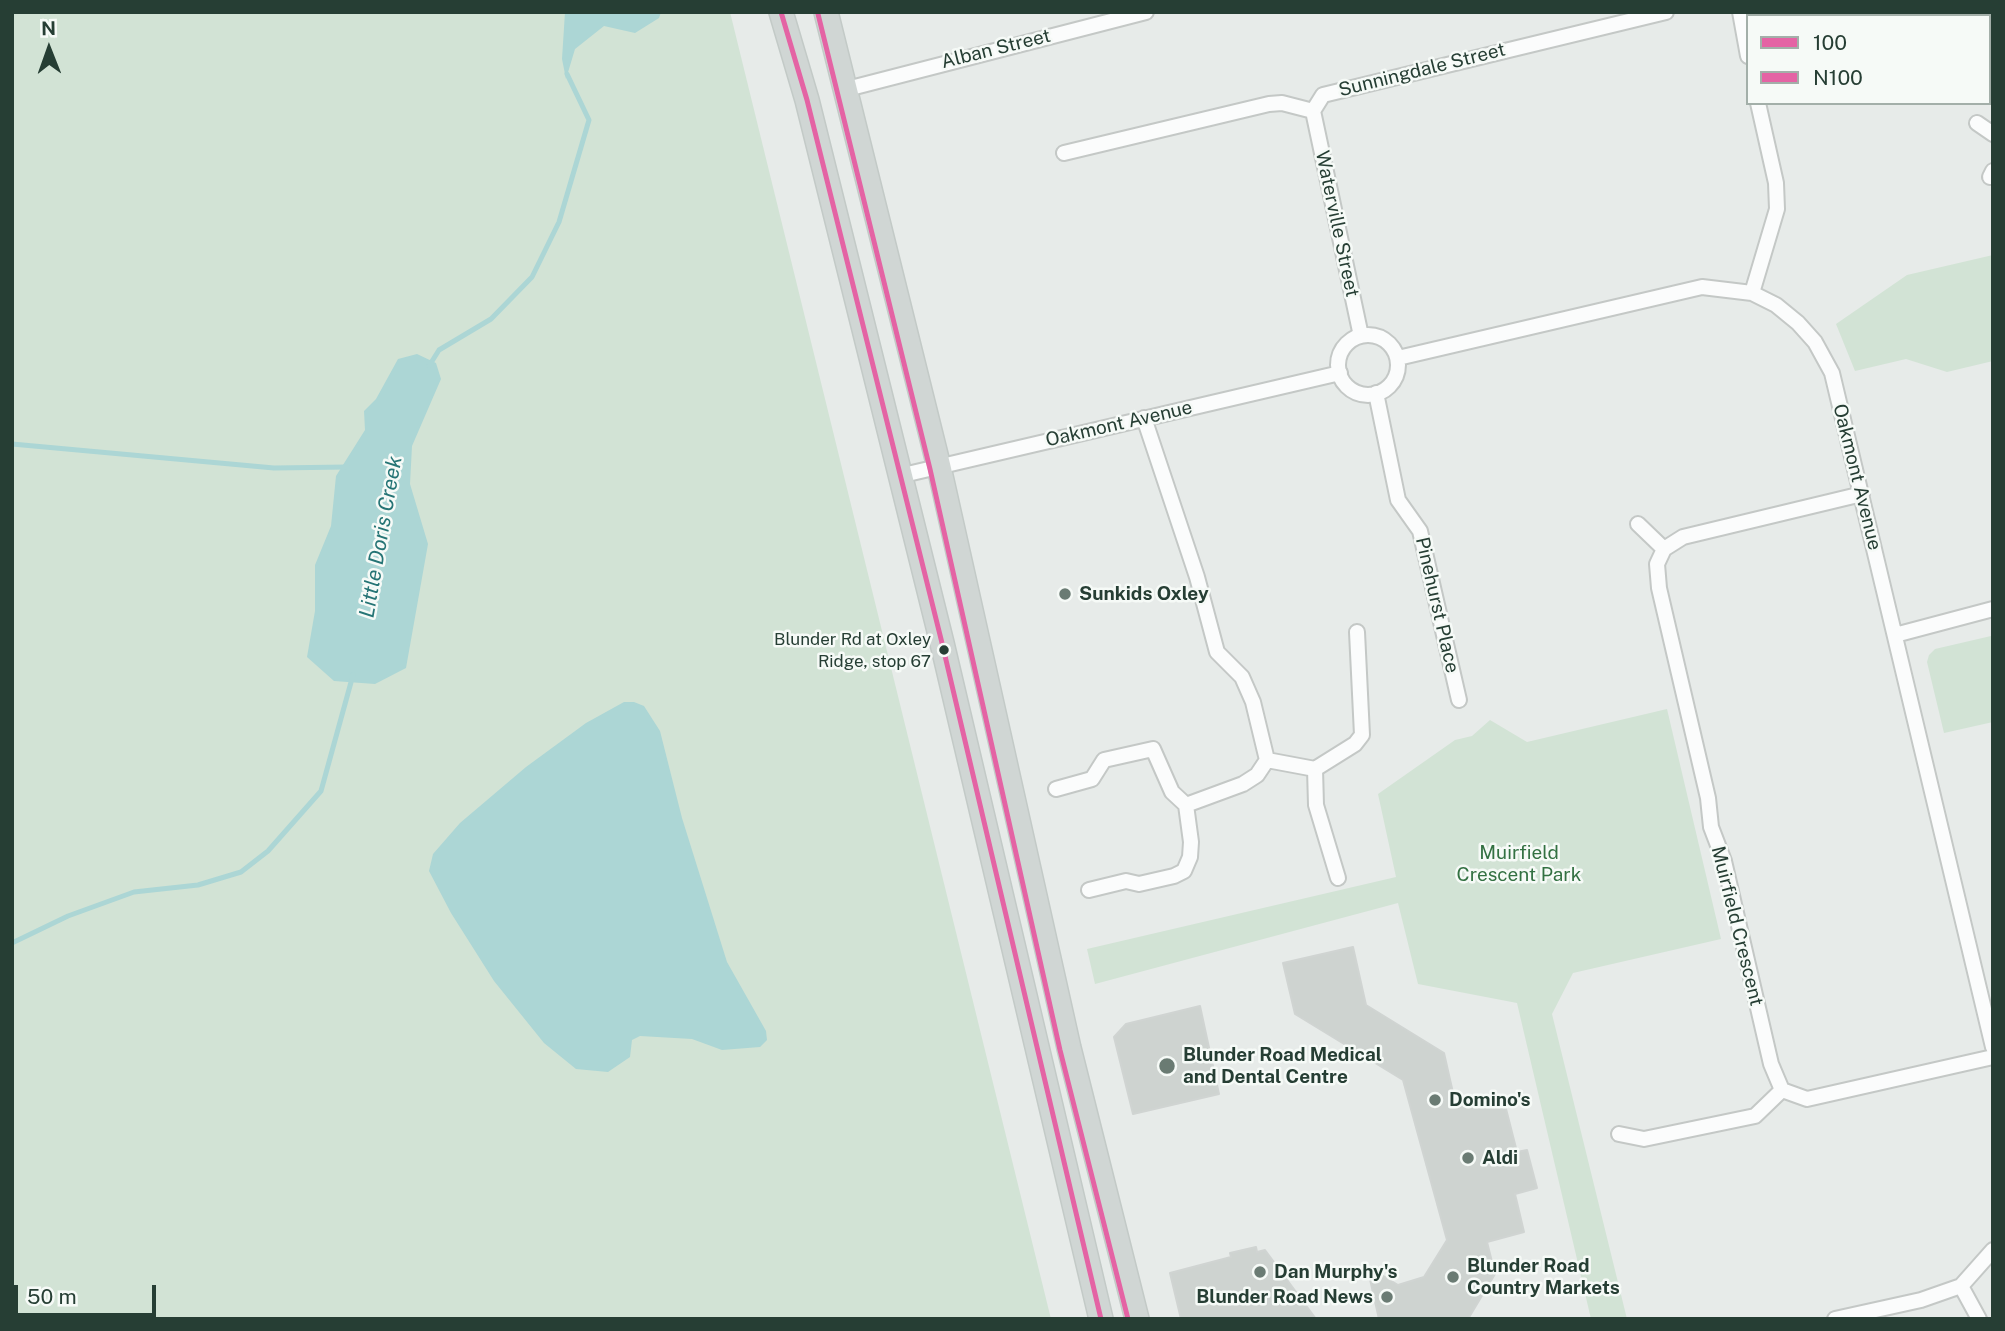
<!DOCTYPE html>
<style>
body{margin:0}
#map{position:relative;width:2005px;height:1331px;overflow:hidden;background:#e7ebe9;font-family:"Public Sans",sans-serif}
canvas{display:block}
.frame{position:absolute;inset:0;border:14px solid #263e34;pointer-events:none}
.legend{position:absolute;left:1746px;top:14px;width:245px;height:91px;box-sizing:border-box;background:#f6faf7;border:2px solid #a3afa9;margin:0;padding:9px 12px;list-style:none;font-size:21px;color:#263e34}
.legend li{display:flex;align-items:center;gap:14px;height:35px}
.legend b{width:35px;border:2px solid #a3afa9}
.north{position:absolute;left:14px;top:14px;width:70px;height:70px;-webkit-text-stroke:5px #f6faf7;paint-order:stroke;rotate:359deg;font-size:19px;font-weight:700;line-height:28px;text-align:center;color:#263e34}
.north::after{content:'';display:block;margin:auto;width:24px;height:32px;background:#263e34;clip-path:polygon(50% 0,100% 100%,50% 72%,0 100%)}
.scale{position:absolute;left:14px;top:1285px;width:142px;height:32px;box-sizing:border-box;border:4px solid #263e34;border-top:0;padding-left:9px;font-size:21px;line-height:24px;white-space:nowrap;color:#263e34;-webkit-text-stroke:5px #f6faf7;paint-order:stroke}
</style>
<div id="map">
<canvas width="2005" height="1331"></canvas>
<div class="frame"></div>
<ul class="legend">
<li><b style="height:9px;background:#e463a4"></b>100</li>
<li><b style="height:9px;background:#e463a4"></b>N100</li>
</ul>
<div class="north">N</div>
<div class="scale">50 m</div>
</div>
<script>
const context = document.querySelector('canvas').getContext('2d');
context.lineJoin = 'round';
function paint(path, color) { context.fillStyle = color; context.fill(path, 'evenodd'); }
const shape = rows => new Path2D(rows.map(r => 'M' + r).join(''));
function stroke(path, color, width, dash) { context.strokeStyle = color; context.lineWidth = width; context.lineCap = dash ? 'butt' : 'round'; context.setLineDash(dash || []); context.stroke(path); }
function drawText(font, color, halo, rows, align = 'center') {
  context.font = font + ' "Public Sans",sans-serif'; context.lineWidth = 5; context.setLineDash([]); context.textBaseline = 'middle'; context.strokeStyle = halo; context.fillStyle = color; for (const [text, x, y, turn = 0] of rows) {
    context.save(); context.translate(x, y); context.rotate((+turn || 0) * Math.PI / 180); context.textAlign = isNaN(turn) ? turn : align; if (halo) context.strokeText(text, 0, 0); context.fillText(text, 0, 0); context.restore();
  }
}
paint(shape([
 [12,12,730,12,1051,1319,12,1319],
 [1993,255,1993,361,1947,372,1906,359,1855,371,1836,324,1907,275],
 [1991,636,1993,722,1944,733,1927,662,1929,655,1935,649],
 [1667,709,1721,939,1573,973,1552,1014,1627,1319,1591,1319,1517,1003,1418,984,1398,903,1095,984,1087,949,1396,877,1378,794,1455,740,1472,736,1490,720,1527,742]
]), '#d2e3d5');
paint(shape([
 [565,12,661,12,659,18,635,33,604,26,575,49,566,79,562,59],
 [417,354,436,363,441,379,412,446,410,484,428,544,406,668,375,684,334,681,307,657,315,611,315,565,331,526,336,476,365,430,364,411,376,399,398,359],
 [624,702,634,702,644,706,660,731,682,818,727,962,766,1031,767,1040,760,1047,722,1050,692,1039,640,1036,632,1040,630,1057,608,1072,576,1069,544,1043,494,981,451,913,429,871,433,854,460,823,526,767,586,723]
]), '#acd6d5');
stroke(shape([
 [429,366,439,350,491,319,532,277,559,222,589,120,567,74],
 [12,444,274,468,347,467],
 [12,943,68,916,134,892,198,885,241,872,268,851,321,791,353,675]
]), '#acd6d5', 5);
const building = shape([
 [1353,947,1366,1005,1444,1053,1456,1106,1503,1097,1517,1152,1527,1150,1537,1188,1515,1194,1524,1232,1487,1242,1495,1274,1468,1319,1379,1319,1367,1266,1398,1285,1424,1277,1447,1240,1403,1080,1295,1014,1283,963,1353,947],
 [1200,1006,1219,1094,1133,1114,1114,1037,1126,1024,1200,1006],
 [1256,1247,1257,1252,1265,1250,1316,1319,1181,1319,1170,1273,1231,1257,1230,1253,1256,1247]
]);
paint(building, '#ced3d0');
stroke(building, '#d0d4d2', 2);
const minor = shape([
 [1740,12,1748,56],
 [847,89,1146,12],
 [1313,111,1323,95,1666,12],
 [1313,111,1361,336],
 [1977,123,1993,134],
 [1064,153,1269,104,1282,103,1313,111],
 [1990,177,1993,171],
 [1752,293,1777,209,1776,183,1758,103],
 '1338 365a30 30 0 1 1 60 0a30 30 0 1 1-60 0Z',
 [1398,358,1702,287,1752,293,1776,305,1798,323,1815,342,1832,373,1993,1047],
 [1376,393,1398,500,1420,531,1459,700],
 [1144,418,1197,577,1217,652,1242,677,1253,702,1267,760],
 [899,476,1340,373],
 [1862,494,1683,537,1664,549,1657,564,1659,588,1708,798,1711,827,1724,861,1771,1064,1782,1090,1807,1099,1993,1057],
 [1638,524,1664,549],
 [1895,635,1993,609],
 [1056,789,1092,779,1104,760,1153,749,1172,792,1186,805,1191,842,1190,857,1184,871,1174,876,1139,884,1126,881,1089,890],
 [1186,805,1243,784,1257,775,1267,760,1315,769],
 [1338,878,1316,805,1315,769,1355,744,1362,735,1357,632],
 [1619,1134,1644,1139,1755,1116,1782,1090],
 [1961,1286,1979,1319],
 [1835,1319,1921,1300,1961,1286,1993,1250]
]);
const primary = shape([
 [781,12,807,100,942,643,1101,1319],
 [826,12,939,467,1069,1048,1137,1319]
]);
stroke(minor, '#c4c8c6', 18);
stroke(primary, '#c3cac7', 26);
stroke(minor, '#fbfcfc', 14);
stroke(primary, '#d0d6d4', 23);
stroke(shape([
 [781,12,807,100,942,643,1101,1319]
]), '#e463a4', 5);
stroke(shape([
 [818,14,930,469,1060,1050,1128,1319]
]), '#e463a4', 5);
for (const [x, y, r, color] of [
 [1065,594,7,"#6a7b73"],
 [944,650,6,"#263e34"],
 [1167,1066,9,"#6a7b73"],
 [1435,1100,7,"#6a7b73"],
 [1468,1158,7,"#6a7b73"],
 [1260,1272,7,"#6a7b73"],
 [1453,1277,7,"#6a7b73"],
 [1387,1297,7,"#6a7b73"]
]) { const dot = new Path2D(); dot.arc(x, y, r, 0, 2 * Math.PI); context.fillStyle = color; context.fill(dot); stroke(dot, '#f6faf7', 2.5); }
drawText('17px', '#263e34', '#f6faf7', [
 ["Blunder Rd at Oxley",931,640],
 ["Ridge, stop 67",931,662]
], 'right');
drawText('19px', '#263e34', '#f6faf7', [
 ["Alban Street",996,49,-14],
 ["Sunningdale Street",1422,70,-14],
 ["Waterville Street",1337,224,78],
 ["Oakmont Avenue",1119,424,-13],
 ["Oakmont Avenue",1857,477,76],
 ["Pinehurst Place",1437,605,77],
 ["Muirfield Crescent",1737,926,76]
]);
drawText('bold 19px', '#263e34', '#f6faf7', [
 ["Sunkids Oxley",1079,594],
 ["Blunder Road Medical",1183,1055],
 ["and Dental Centre",1183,1077],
 ["Domino's",1449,1100],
 ["Aldi",1482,1158],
 ["Blunder Road",1467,1266],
 ["Country Markets",1467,1288],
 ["Dan Murphy's",1274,1272],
 ["Blunder Road News",1373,1297,"right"]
], 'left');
drawText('19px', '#337142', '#f6faf7', [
 ["Muirfield",1519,853],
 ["Crescent Park",1519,875]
]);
drawText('italic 21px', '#257475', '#f6faf7', [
 ["Little Doris Creek",381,537,-80]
]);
</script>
